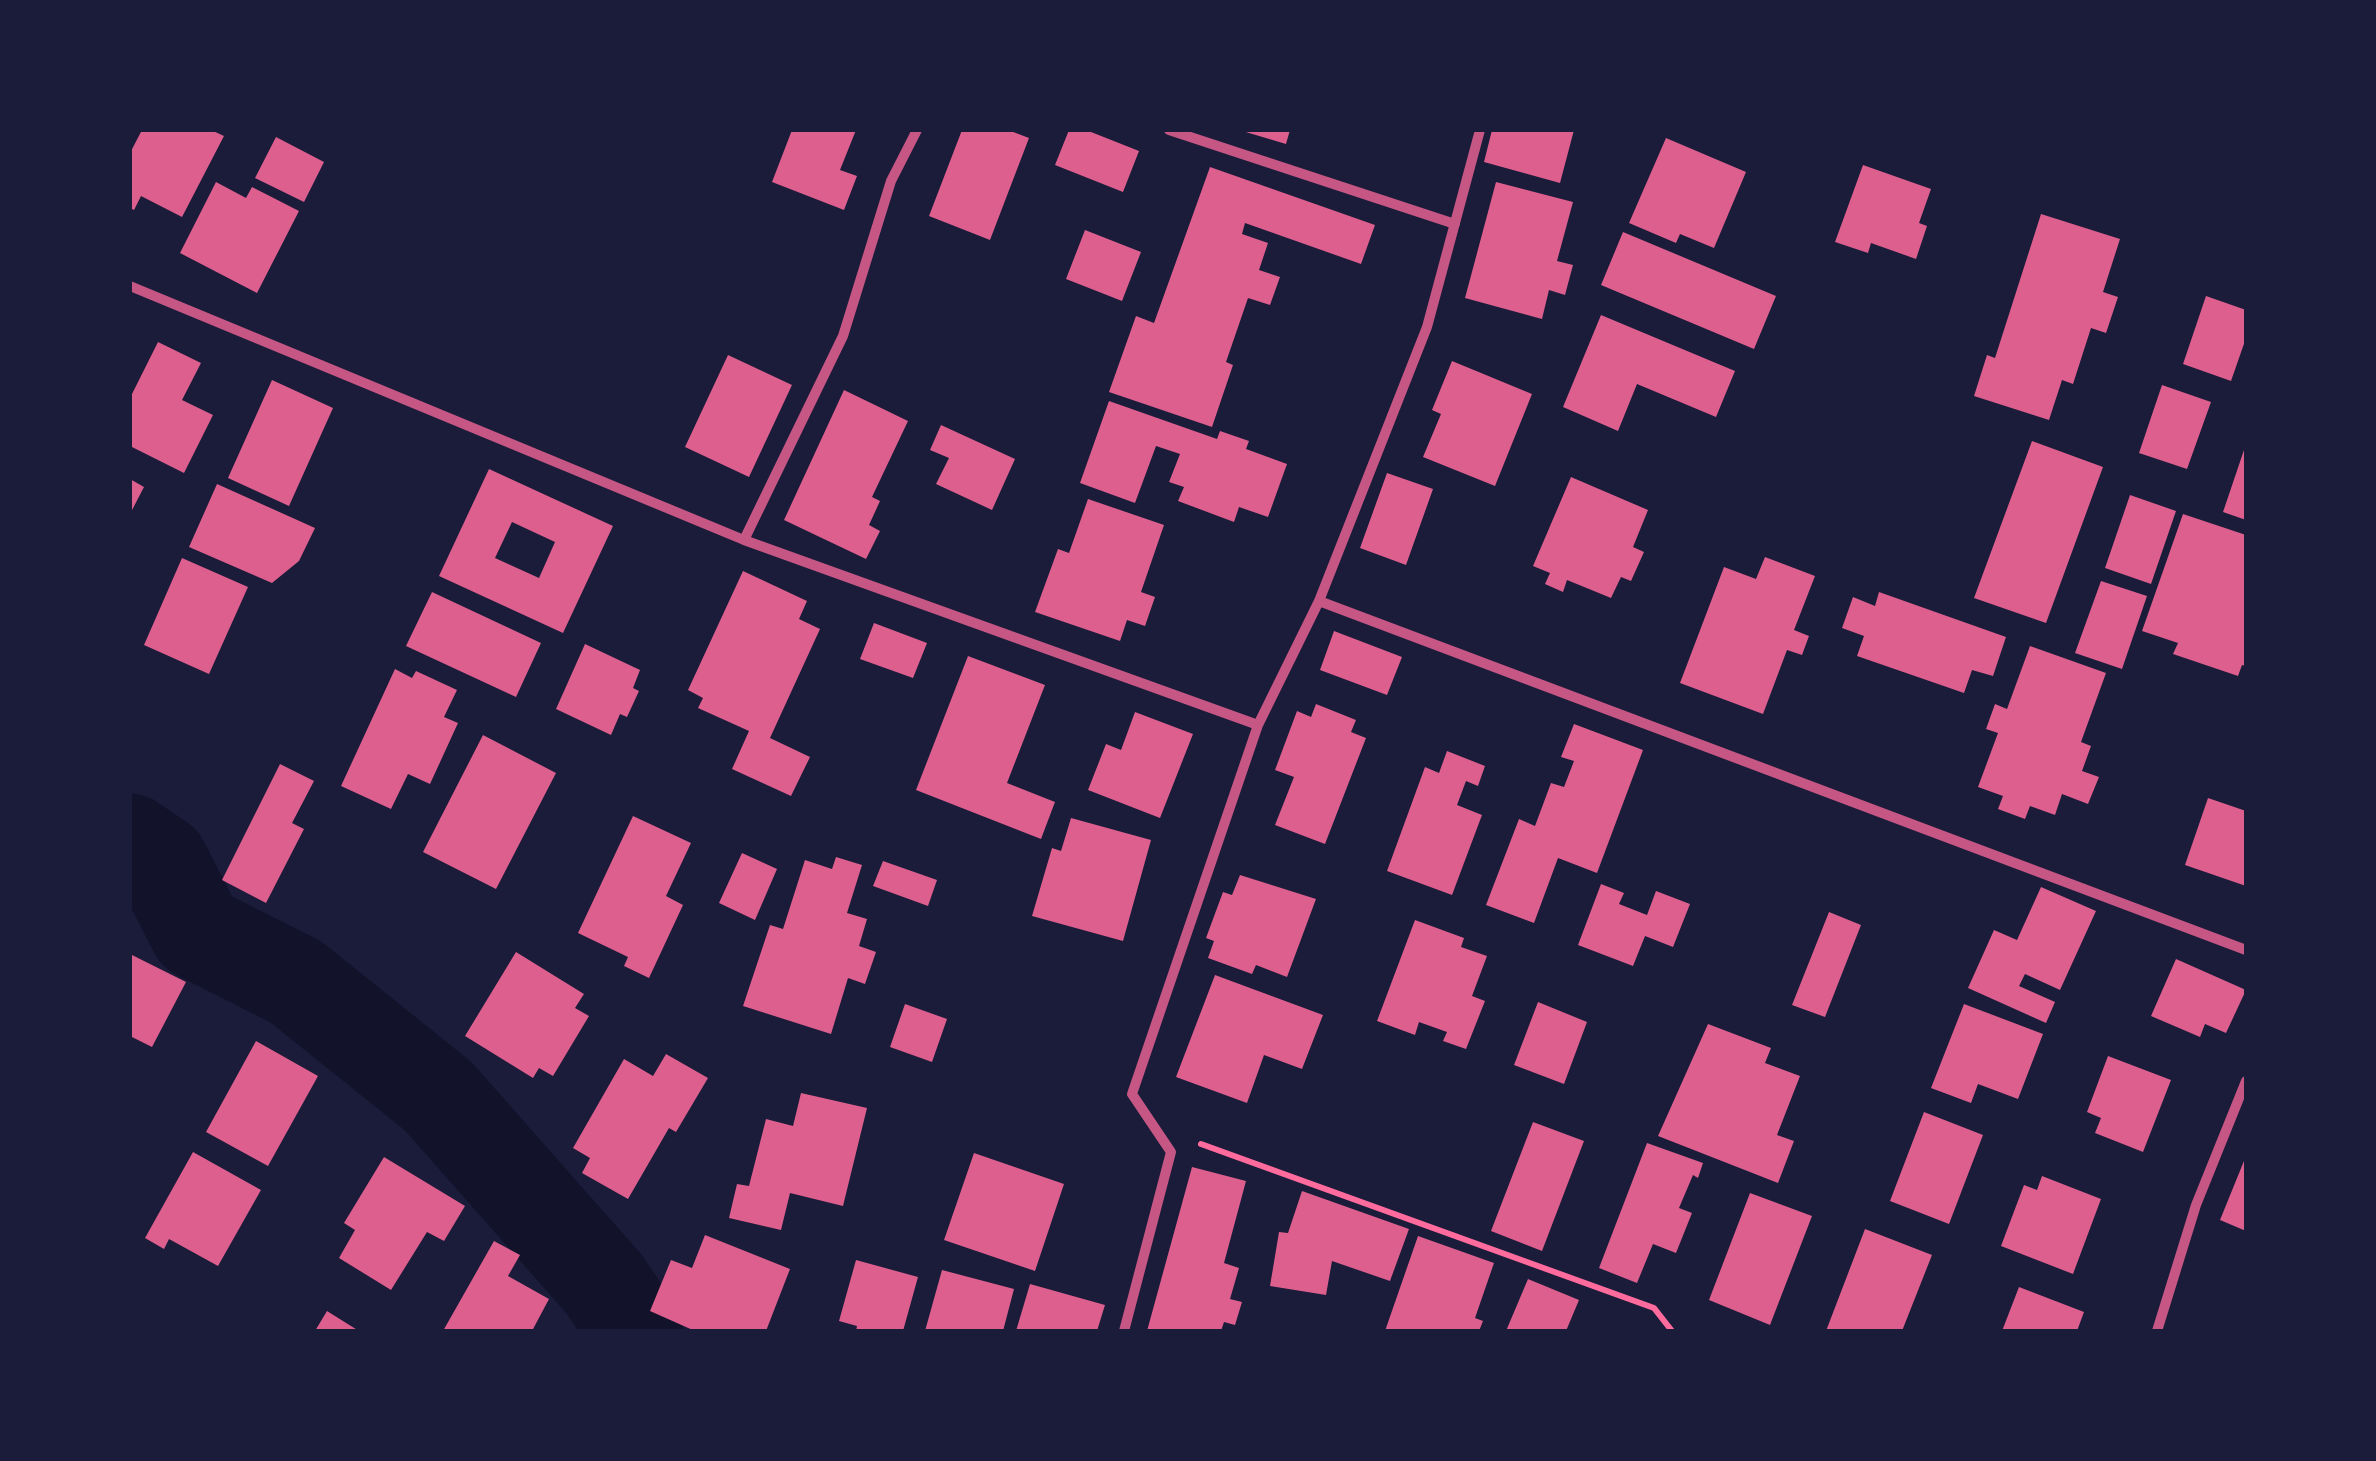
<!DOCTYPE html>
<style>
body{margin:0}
#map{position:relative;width:2376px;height:1461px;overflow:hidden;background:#1b1b3a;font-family:"Roboto Condensed",sans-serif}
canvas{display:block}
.frame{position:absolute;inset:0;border:132px solid #1b1b3a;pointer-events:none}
</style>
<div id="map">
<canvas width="2376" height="1461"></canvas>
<div class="frame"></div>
</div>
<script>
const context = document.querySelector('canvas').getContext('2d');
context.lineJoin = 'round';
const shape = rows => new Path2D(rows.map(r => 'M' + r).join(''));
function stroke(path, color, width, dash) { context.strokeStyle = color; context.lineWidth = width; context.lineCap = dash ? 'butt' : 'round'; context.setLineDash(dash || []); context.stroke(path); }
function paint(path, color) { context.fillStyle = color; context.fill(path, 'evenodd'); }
stroke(shape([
 [130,841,161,862,197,932,296,982,438,1096,604,1284,636,1331]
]), '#12122b', 95);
paint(shape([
 [142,130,211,130,224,136,182,217,141,196,134,210,130,208,130,153],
 [792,130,856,130,840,170,857,176,844,210,772,182],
 [962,130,1008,130,1029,138,990,240,929,216],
 [1069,130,1086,130,1139,151,1123,192,1055,165],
 [1239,130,1290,130,1286,144],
 [1492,130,1574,130,1560,183,1484,162],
 [276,137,324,162,304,202,255,178],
 [1666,138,1746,172,1714,248,1680,234,1676,243,1629,223],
 [1863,165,1931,189,1919,223,1927,226,1916,259,1871,243,1868,253,1835,242],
 [1210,167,1375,225,1361,264,1245,223,1242,234,1268,243,1259,270,1280,277,1270,305,1248,298,1226,362,1233,365,1212,427,1109,392,1136,316,1154,323],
 [216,182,246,198,252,187,299,211,257,293,180,253],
 [1496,182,1573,202,1557,261,1573,265,1565,295,1549,290,1542,319,1465,298],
 [2041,214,2120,239,2103,292,2118,297,2106,333,2091,328,2073,384,2062,380,2049,420,1974,396,1987,355,1995,358],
 [1085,230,1141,252,1122,301,1066,279],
 [1623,232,1776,296,1754,349,1601,285],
 [2206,296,2246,310,2246,338,2231,381,2183,364],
 [1601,315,1735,371,1716,417,1637,384,1618,431,1563,407],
 [158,342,201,363,182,400,213,415,184,473,130,446,130,398],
 [728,355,792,385,749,477,685,447],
 [1452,361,1532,394,1495,486,1423,457,1441,414,1432,410],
 [272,380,333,408,289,506,228,478],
 [2162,385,2211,402,2187,469,2139,453],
 [844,390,908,421,872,497,880,501,869,525,880,531,866,559,784,520],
 [1109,401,1217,439,1220,431,1249,441,1246,449,1287,464,1268,517,1239,507,1234,522,1178,501,1184,487,1169,482,1180,454,1156,446,1135,503,1080,483],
 [941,425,1015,459,992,510,936,484,949,458,930,450],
 [2032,441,2103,467,2046,623,1974,598],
 [2245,447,2246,447,2246,520,2223,512],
 [489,469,613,526,563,633,439,576],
 [512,522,555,542,539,578,495,558],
 [1387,473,1433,489,1406,565,1360,548],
 [1571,477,1648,510,1633,547,1644,552,1631,581,1621,577,1611,598,1567,580,1563,592,1545,584,1550,573,1533,566],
 [130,479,144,487,130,514],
 [217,484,315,528,299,561,272,583,189,547],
 [2130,495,2176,511,2151,584,2105,568],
 [1088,499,1164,525,1141,592,1155,597,1145,626,1127,620,1120,641,1035,612,1058,549,1069,553],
 [2183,514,2246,535,2246,666,2242,665,2238,676,2173,654,2178,643,2142,631],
 [1765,557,1815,576,1794,630,1809,636,1802,655,1787,650,1763,714,1680,683,1724,567,1756,579],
 [182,558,248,587,209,674,144,645],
 [743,571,807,601,799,619,820,629,770,738,810,757,791,796,732,769,749,731,698,708,703,698,688,690],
 [2101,581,2147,596,2122,669,2075,653],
 [432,592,541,643,516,697,406,646],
 [1879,592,2006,637,1993,676,1972,670,1964,693,1857,656,1864,636,1842,628,1853,597,1875,606],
 [874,623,927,643,913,678,860,659],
 [1334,631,1402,657,1387,695,1320,670],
 [585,644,640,670,633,688,639,691,627,717,620,714,611,735,556,709],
 [2030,646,2106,673,2081,742,2091,746,2082,771,2099,777,2088,804,2062,794,2055,815,2030,806,2025,819,1998,809,2003,796,1978,787,1998,733,1986,729,1995,704,2007,709],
 [968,656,1045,685,1007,783,1055,802,1041,839,916,790],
 [395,669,412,678,416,671,457,690,444,717,458,723,430,784,408,774,391,809,341,786],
 [1316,704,1356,720,1351,732,1366,738,1325,844,1275,825,1294,777,1275,770,1297,711,1311,717],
 [1135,712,1193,734,1160,818,1088,790,1106,744,1121,750],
 [1574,724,1643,750,1597,873,1558,858,1534,923,1486,905,1519,819,1535,826,1551,783,1564,787,1574,761,1561,757],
 [483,735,556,773,496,889,423,852],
 [1447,751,1485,766,1478,786,1466,781,1457,805,1482,815,1452,895,1387,871,1425,767,1439,773],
 [280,764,314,781,292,823,304,829,266,903,222,880],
 [2208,798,2246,811,2246,886,2185,865],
 [633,816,691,843,666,896,683,905,649,978,624,966,628,957,578,933],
 [1071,818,1151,840,1123,941,1032,916,1052,848,1061,851],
 [742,853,777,869,755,920,719,903],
 [836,857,862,865,847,913,867,919,859,946,876,952,865,984,848,978,831,1034,743,1006,770,925,783,929,805,860,832,869],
 [883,861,937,880,928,906,873,886],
 [1240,875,1316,899,1287,977,1256,965,1252,974,1208,958,1214,941,1206,938,1223,892,1232,895],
 [1601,884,1624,893,1619,904,1647,915,1656,891,1690,904,1673,947,1645,936,1633,966,1578,945],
 [2041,887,2096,911,2060,990,2025,974,2019,986,2055,1002,2046,1023,1968,988,1994,930,2017,940],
 [1829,912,1861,925,1825,1017,1792,1005],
 [1415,920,1464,938,1461,947,1487,956,1472,996,1485,1001,1466,1049,1443,1041,1447,1032,1419,1022,1415,1035,1377,1021],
 [516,952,584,994,575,1008,589,1016,553,1076,539,1068,533,1078,465,1036],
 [130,954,186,982,152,1047,130,1036],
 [2176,959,2246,990,2226,1033,2205,1024,2200,1037,2151,1016],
 [1215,975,1323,1015,1302,1069,1264,1055,1247,1103,1176,1077],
 [1538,1002,1587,1022,1564,1084,1514,1065],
 [905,1004,947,1019,932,1062,890,1047],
 [1964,1004,2043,1034,2018,1099,1978,1084,1971,1103,1931,1088],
 [1708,1024,1771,1048,1765,1063,1800,1076,1777,1135,1794,1141,1778,1183,1658,1136],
 [256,1041,318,1076,268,1166,206,1132],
 [666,1054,708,1078,676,1132,669,1128,628,1199,582,1173,590,1158,573,1148,624,1059,653,1076],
 [2108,1056,2171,1080,2143,1152,2095,1133,2101,1118,2087,1112],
 [801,1093,867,1108,843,1206,790,1193,781,1230,729,1218,737,1184,749,1186,766,1119,793,1126],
 [1924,1112,1983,1135,1949,1224,1890,1201],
 [1533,1122,1584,1141,1542,1251,1491,1231],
 [1647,1143,1703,1163,1698,1178,1693,1175,1679,1208,1692,1213,1676,1253,1653,1244,1637,1283,1599,1268],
 [193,1152,261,1190,218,1266,169,1239,164,1249,145,1238],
 [974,1153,1064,1184,1035,1271,944,1240],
 [2246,1156,2246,1231,2220,1220],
 [384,1157,465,1206,444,1241,427,1232,391,1290,339,1258,355,1230,344,1223],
 [1192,1167,1246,1181,1224,1263,1239,1268,1230,1299,1242,1302,1235,1325,1224,1322,1221,1331,1147,1331],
 [2042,1176,2101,1199,2073,1274,2001,1246,2024,1185,2037,1190],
 [1302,1191,1409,1229,1390,1281,1332,1261,1326,1295,1270,1286,1279,1232,1288,1233],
 [1750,1193,1812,1216,1770,1325,1709,1300],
 [1865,1229,1932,1255,1902,1331,1826,1331],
 [705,1235,790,1269,766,1331,695,1331,650,1311,671,1260,692,1268],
 [1418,1236,1494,1263,1475,1318,1483,1321,1479,1331,1385,1331],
 [494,1241,520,1255,508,1276,549,1299,532,1331,443,1331],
 [856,1260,918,1277,903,1331,856,1331,857,1326,839,1321],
 [942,1270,1014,1289,1003,1331,925,1331],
 [1528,1279,1579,1300,1566,1331,1506,1331],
 [1030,1284,1105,1305,1097,1331,1016,1331],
 [2019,1287,2084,1312,2077,1331,2002,1331],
 [327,1311,359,1331,315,1331]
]), '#dd5f8e');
stroke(shape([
 [1201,1144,1654,1308,1672,1331]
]), '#ff6b9d', 6);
stroke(shape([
 [1169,130,1455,224],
 [130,286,744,540,1258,725],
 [744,540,843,336,891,181,917,130],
 [1319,601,2246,950],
 [1124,1331,1171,1152,1132,1094,1258,725,1319,601,1427,327,1480,130],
 [2157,1331,2196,1205,2246,1081]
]), '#c65784', 10);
</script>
